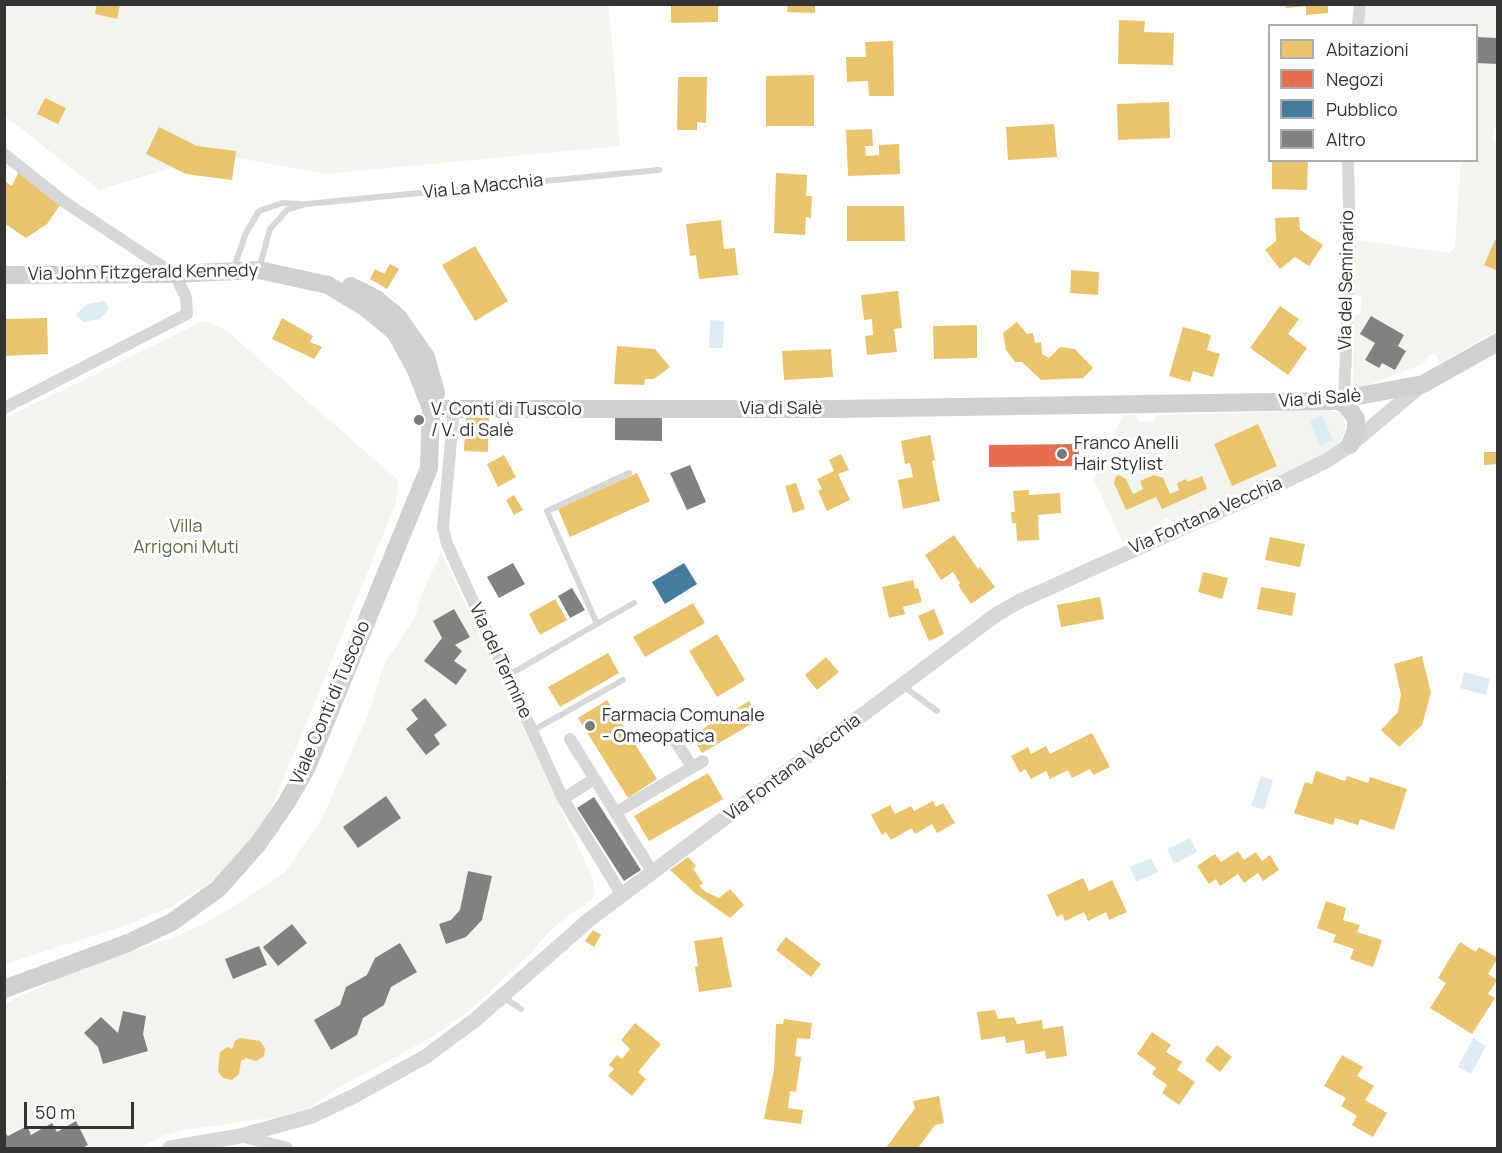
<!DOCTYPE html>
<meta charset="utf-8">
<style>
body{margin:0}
#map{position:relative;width:1502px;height:1153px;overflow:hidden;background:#fff;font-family:Manrope,sans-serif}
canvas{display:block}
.frame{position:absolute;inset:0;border:6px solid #333;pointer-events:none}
.legend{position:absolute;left:1268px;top:24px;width:210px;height:138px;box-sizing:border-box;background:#fff;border:2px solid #adadad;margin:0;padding:8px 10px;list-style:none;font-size:18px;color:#333}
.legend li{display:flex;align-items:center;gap:12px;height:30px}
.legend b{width:30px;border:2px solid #adadad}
.scale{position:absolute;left:24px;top:1102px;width:110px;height:27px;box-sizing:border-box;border:3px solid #333;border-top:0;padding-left:8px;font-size:18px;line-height:21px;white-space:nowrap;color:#333;-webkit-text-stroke:4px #fff;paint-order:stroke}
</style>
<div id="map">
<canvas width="1502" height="1153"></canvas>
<div class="frame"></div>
<ul class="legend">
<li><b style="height:16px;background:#e9c46a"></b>Abitazioni</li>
<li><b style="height:16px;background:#e76f51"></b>Negozi</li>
<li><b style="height:16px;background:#457b9d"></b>Pubblico</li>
<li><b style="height:16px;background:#818181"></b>Altro</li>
</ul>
<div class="scale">50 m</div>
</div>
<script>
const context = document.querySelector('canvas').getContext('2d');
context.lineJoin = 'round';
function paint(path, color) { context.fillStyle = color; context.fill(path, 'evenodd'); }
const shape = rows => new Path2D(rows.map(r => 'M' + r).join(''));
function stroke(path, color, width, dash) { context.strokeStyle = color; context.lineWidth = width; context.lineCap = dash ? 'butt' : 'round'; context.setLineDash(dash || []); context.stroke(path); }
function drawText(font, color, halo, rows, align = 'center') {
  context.font = font + ' Manrope,sans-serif'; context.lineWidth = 6; context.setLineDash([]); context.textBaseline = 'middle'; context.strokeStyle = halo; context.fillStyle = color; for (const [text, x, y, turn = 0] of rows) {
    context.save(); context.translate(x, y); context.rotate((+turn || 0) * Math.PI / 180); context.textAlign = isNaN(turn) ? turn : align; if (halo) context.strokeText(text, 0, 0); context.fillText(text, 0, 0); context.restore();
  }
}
paint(shape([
 [4,5,609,5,620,146,326,174,217,154,99,190,5,116],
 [1366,5,1497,5,1497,38,1477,37,1476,26,1413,24,1412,26,1364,26],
 [1477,63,1497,64,1497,127,1494,127,1493,141,1498,141,1497,241,1495,240,1484,265,1497,271,1497,330,1439,364,1437,356,1430,354,1425,362,1420,365,1353,391,1354,316,1360,314,1362,297,1355,295,1357,240,1449,253,1455,248,1461,161,1476,160],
 [1371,316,1404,335,1398,346,1406,351,1395,370,1382,363,1378,368,1365,360,1375,343],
 [201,322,208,322,227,331,398,480,396,503,274,802,259,828,243,849,222,872,204,887,168,908,127,925,5,964,4,782,9,780,5,769,5,418],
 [1329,410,1342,414,1345,425,1344,434,1338,444,1327,453,1292,472,1175,522,1165,518,1161,527,1123,543,1094,480,1122,416,1136,415,1139,422,1147,422,1153,421,1157,415],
 [1258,424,1277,466,1232,485,1214,444],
 [1119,475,1126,479,1133,494,1143,489,1140,482,1147,478,1155,497,1126,510,1114,483,1116,477],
 [1155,475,1162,478,1170,494,1179,490,1177,483,1186,479,1187,482,1201,476,1207,489,1162,509,1148,478],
 [441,552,592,876,595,890,592,900,570,914,548,933,528,956,470,1010,427,1040,336,1089,306,1110,278,1117,184,1130,162,1136,140,1148,82,1148,88,1145,76,1122,57,1132,31,1135,26,1126,8,1136,4,1131,4,1004,83,967,173,938,201,925,234,906,285,872,322,819,371,707,383,666,414,619,422,594],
 [454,609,470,637,455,645,462,651,454,661,467,670,456,685,424,661,442,638,433,621],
 [425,698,446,724,434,735,440,744,426,755,406,730,418,719,411,710],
 [386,797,401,818,358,848,343,827],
 [468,871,492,876,482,920,466,937,446,944,451,920,460,910],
 [292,924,307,943,277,965,263,946],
 [401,943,417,972,391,987,384,1005,363,1018,357,1035,331,1050,314,1020,340,1005,346,987,367,975,375,958],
 [259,946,267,966,233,979,226,959],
 [123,1011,146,1016,143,1034,148,1051,103,1064,98,1047,85,1033,101,1017,118,1033]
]), '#f1f5ed');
paint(shape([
 [104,301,109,308,100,319,83,322,76,314,88,304],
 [710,320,724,321,723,348,709,348],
 [1322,415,1333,440,1320,446,1310,421],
 [1464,672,1490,679,1486,695,1460,688],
 [1261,776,1273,780,1264,810,1251,806],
 [1190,838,1197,852,1174,864,1167,849],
 [1151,858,1158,872,1136,882,1130,867],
 [1473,1038,1486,1046,1471,1074,1458,1067]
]), '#ddebf3');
paint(shape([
 [97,4,120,4,117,19,95,14],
 [671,4,718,4,718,22,671,23],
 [788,4,815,4,815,13,787,12],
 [1285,4,1328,4,1328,13,1306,15,1306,6,1286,8],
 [1119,20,1145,21,1144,32,1174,33,1173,65,1118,64],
 [893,41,894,96,869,96,868,81,847,82,846,57,866,57,865,42],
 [814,75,814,126,766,126,766,76],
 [678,77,707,77,706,123,697,122,697,130,677,130],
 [45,98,66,108,58,124,37,114],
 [1169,102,1170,138,1118,140,1117,104],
 [1054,124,1057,157,1008,160,1006,127],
 [159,127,197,146,236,151,232,180,186,174,146,154],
 [872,129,873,146,865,146,866,156,879,155,879,145,899,144,900,174,848,176,846,130],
 [1272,160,1308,160,1307,190,1272,189],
 [21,167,63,201,47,224,26,238,4,223,4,181,12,186],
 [776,173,807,175,806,196,812,196,811,218,806,217,805,235,774,233],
 [847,206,904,206,905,241,847,241],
 [1299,217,1300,230,1323,245,1309,266,1295,257,1280,269,1265,250,1276,241,1275,218],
 [721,220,724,249,735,248,738,275,699,279,696,255,690,256,686,224],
 [1495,240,1498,241,1498,271,1484,265],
 [475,246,508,301,475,321,442,265],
 [390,264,399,269,387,289,370,279,375,269,384,274],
 [1071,270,1099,272,1098,295,1070,293],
 [898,291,902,328,894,329,897,352,867,355,865,336,873,335,872,319,864,320,861,295],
 [1280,306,1299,319,1288,334,1307,348,1288,375,1250,348],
 [47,318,48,354,4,356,4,319],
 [282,318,313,336,310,342,322,347,314,359,272,339],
 [1017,322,1027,334,1033,333,1035,343,1041,342,1042,354,1049,358,1060,347,1075,349,1093,368,1083,378,1041,380,1022,362,1015,362,1006,350,1003,333],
 [977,325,977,358,934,359,933,326],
 [1183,327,1211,335,1207,350,1220,354,1213,377,1193,371,1190,382,1169,376],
 [617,346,655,349,670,367,654,379,645,379,644,385,614,384],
 [831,349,833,377,784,380,782,351],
 [466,416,489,417,488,452,464,451],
 [1258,424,1277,466,1232,486,1214,444],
 [930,435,935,460,932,461,940,501,903,509,898,480,913,477,910,463,905,464,901,441],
 [1484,452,1498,452,1498,464,1484,465],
 [841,454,849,470,838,474,850,500,827,511,818,491,822,489,817,479,834,471,829,460],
 [504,455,516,477,498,487,487,464],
 [637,473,650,501,570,537,558,509],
 [1119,475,1126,479,1133,494,1143,489,1140,481,1154,475,1163,478,1170,494,1179,490,1177,483,1186,479,1187,482,1202,476,1207,489,1162,509,1156,497,1126,510,1114,483,1116,476],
 [796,483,805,509,793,513,785,486],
 [1029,490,1029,495,1060,493,1061,513,1038,515,1039,540,1017,541,1016,523,1012,523,1011,512,1015,512,1013,491],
 [514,495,523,510,514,515,506,500],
 [954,535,978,569,980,567,995,587,971,604,958,585,960,583,953,572,941,580,925,555],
 [1270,537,1305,544,1300,567,1265,560],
 [1203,572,1228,578,1222,599,1198,592],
 [913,580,915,589,918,588,922,602,903,607,905,614,889,618,882,587],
 [1261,587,1296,593,1292,616,1257,609],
 [1100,597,1104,619,1061,627,1057,605],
 [555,599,567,620,540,635,529,614],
 [693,603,705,623,645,657,633,637],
 [934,609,944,634,929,641,918,616],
 [717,634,745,680,717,697,689,651],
 [608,653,619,673,560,707,548,687],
 [1422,656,1431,693,1422,725,1399,747,1381,730,1398,712,1401,694,1394,664],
 [826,657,839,672,817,690,805,675],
 [607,700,657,779,628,798,578,718],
 [749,701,760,719,702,753,691,736],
 [1092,733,1110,767,1093,775,1090,769,1072,778,1068,770,1050,779,1046,771,1031,779,1025,769,1020,773,1011,756,1028,747,1031,754,1046,746,1050,754],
 [1316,771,1345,781,1347,776,1368,783,1370,777,1407,789,1394,830,1360,819,1358,825,1335,818,1333,825,1294,813,1305,782,1312,784],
 [708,773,723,799,649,841,634,816],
 [933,801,936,807,943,803,955,823,937,833,932,824,915,834,912,828,891,840,886,832,882,835,871,815,890,805,895,814,911,806,914,811],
 [1238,851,1244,860,1256,852,1262,861,1270,855,1279,870,1263,881,1258,873,1244,883,1238,874,1220,886,1216,879,1209,884,1197,866,1215,854,1221,862],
 [688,857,696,866,693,869,703,883,699,886,706,892,719,898,730,889,744,905,730,918,695,893,670,870],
 [1083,878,1089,891,1112,880,1127,912,1109,920,1106,912,1088,921,1084,912,1065,921,1062,914,1057,917,1047,895],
 [1326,901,1346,908,1343,920,1360,925,1357,932,1382,940,1373,967,1350,959,1354,949,1333,942,1336,935,1317,928],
 [593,930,601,935,594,947,585,941],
 [722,937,732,987,699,992,695,967,698,966,694,941],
 [786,937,821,964,811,977,776,950],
 [1460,942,1476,952,1479,947,1498,958,1488,974,1497,980,1488,994,1495,998,1472,1034,1430,1008,1446,983,1438,978],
 [995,1010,998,1019,1014,1017,1017,1024,1042,1020,1043,1029,1063,1026,1067,1056,1046,1059,1045,1051,1026,1054,1024,1040,1006,1043,1005,1036,981,1040,977,1012],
 [784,1019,812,1023,810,1039,797,1038,795,1056,801,1057,796,1092,790,1091,788,1108,803,1110,801,1124,764,1119,774,1069,776,1024,783,1024],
 [635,1023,661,1044,638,1072,646,1079,632,1096,608,1076,614,1069,609,1065,617,1055,622,1059,630,1049,621,1040],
 [1152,1032,1171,1045,1166,1052,1182,1062,1177,1070,1195,1082,1179,1105,1162,1093,1167,1085,1152,1074,1156,1068,1137,1054],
 [240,1038,260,1041,265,1048,264,1056,256,1061,246,1058,241,1061,239,1074,232,1080,223,1078,218,1071,220,1052,227,1047,232,1049,235,1041],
 [1217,1045,1232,1057,1220,1072,1205,1060],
 [1342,1055,1363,1067,1357,1076,1374,1086,1365,1100,1387,1113,1373,1137,1352,1125,1357,1116,1341,1106,1346,1098,1324,1086],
 [939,1096,944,1123,935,1125,918,1148,886,1148,915,1108,913,1101]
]), '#e9c46a');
paint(shape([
 [1079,444,1079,466,989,467,989,445]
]), '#e76f51');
paint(shape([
 [684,563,697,584,665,604,652,582]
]), '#457b9d');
paint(shape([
 [1476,37,1498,38,1498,64,1476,63],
 [1371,316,1404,335,1398,346,1406,351,1395,370,1382,363,1379,368,1365,360,1375,343,1360,334],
 [615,416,662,417,662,441,615,440],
 [690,465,706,502,687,510,670,473],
 [513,563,525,584,499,598,487,577],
 [572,588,585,610,570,618,558,596],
 [454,609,470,637,455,645,462,651,454,661,467,670,456,685,424,661,442,638,433,621],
 [425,698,447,725,434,735,440,744,426,755,406,729,418,719,411,710],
 [386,796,401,818,358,848,343,827],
 [594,797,641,870,624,881,577,808],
 [468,871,492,876,482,920,466,937,446,944,439,924,451,920,460,910],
 [292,924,307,943,278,966,263,947],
 [400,943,417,972,391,987,384,1005,363,1018,357,1035,331,1050,314,1020,340,1005,346,987,367,975,375,958],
 [259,946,267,965,233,979,225,959],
 [123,1011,146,1016,143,1034,148,1051,103,1064,98,1047,84,1033,101,1017,118,1033],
 [76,1121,88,1145,82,1148,4,1148,4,1131,8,1136,27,1126,31,1135,52,1123,57,1132]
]), '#818181');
stroke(shape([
 [259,269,270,229,287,210,306,204,659,170],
 [233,270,246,233,259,211,282,203,300,204],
 [597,624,634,603],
 [507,676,597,624,547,511,629,473],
 [903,686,937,711],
 [532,731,623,680],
 [502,996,521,1009]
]), '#d7d7d7', 6);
stroke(shape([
 [1358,26,1360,4],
 [4,154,63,201,172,273],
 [1344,400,1350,250,1348,160],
 [4,408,187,314,186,297,179,283,178,274],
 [454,409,443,527,447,544,563,799,622,895],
 [570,739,653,873],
 [674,739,692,767],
 [563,799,594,779],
 [615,813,703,761],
 [240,1136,287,1148]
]), '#d7d7d7', 12);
stroke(shape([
 [170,1148,240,1136,312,1116,356,1095,425,1057,475,1020,590,919,997,614,1020,601,1263,492,1328,460,1350,445,1423,384]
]), '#d7d7d7', 15);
stroke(shape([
 [4,275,174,274,259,270,328,285,366,308,395,332,416,370,431,409,429,468,307,767,287,802,258,844,218,889,172,922,128,943,4,989],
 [351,286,375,298,399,318,426,357,436,393],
 [1338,401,1347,406,1356,419,1356,430,1350,445],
 [431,409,835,409,1332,401,1423,384,1498,342]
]), '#d0d0d0', 18);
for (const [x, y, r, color] of [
 [419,420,6,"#7a7a7a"],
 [1062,454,6,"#7a7a7a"],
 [590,726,6,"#7a7a7a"]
]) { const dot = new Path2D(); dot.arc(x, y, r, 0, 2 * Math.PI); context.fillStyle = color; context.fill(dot); stroke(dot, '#fff', 2); }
drawText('18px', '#333', '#fff', [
 ["Via La Macchia",483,187,-6],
 ["Via John Fitzgerald Kennedy",143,273,-1],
 ["Via del Seminario",1347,280,-89],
 ["Via di Salè",1320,399,-4],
 ["Via di Salè",781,409],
 ["Via Fontana Vecchia",1206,516,-24],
 ["Via del Termine",500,661,65],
 ["Viale Conti di Tuscolo",331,703,-67],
 ["Via Fontana Vecchia",793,768,-37]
]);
drawText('18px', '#333', '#fff', [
 ["V. Conti di Tuscolo",431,410],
 ["/ V. di Salè",431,431],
 ["Franco Anelli",1074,444],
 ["Hair Stylist",1074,465],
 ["Farmacia Comunale",602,716],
 ["- Omeopatica",602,737]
], 'left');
drawText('18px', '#56703f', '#fff', [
 ["Villa",186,527],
 ["Arrigoni Muti",186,548]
]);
</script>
